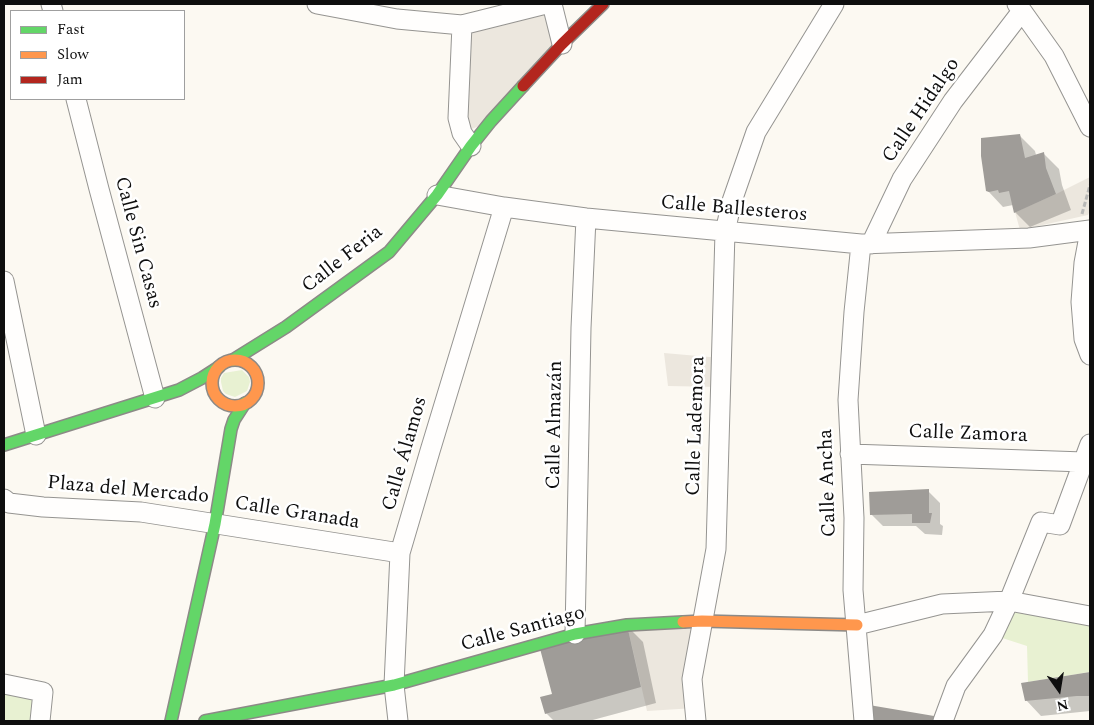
<!DOCTYPE html>
<meta charset="utf-8">
<style>
body{margin:0}
#map{position:relative;width:1094px;height:725px;overflow:hidden;background:#fcf9f2;font-family:Spectral,serif}
canvas{display:block}
.frame{position:absolute;inset:0;border:5px solid #0e0e0e;pointer-events:none}
.legend{position:absolute;left:10px;top:10px;width:175px;height:90px;box-sizing:border-box;background:#fff;border:1px solid #9f9f9f;margin:0;padding:6px 9px;list-style:none;font-size:15px;color:#0e0e0e}
.legend li{display:flex;align-items:center;gap:10px;height:25px}
.legend b{width:25px;border:1px solid #9f9f9f}
.north{position:absolute;left:1034px;top:665px;width:50px;height:50px;-webkit-text-stroke:4px #fff;paint-order:stroke;rotate:167deg;font-size:14px;font-weight:700;line-height:20px;text-align:center;color:#0e0e0e}
.north::after{content:'';display:block;margin:auto;width:18px;height:22px;background:#0e0e0e;clip-path:polygon(50% 0,100% 100%,50% 72%,0 100%)}
</style>
<div id="map">
<canvas width="1094" height="725"></canvas>
<div class="frame"></div>
<ul class="legend">
<li><b style="height:6px;background:#63d668"></b>Fast</li>
<li><b style="height:6px;background:#ff974d"></b>Slow</li>
<li><b style="height:6px;background:#b3261e"></b>Jam</li>
</ul>
<div class="north">N</div>
</div>
<script>
const context = document.querySelector('canvas').getContext('2d');
context.lineJoin = 'round';
function paint(path, color) { context.fillStyle = color; context.fill(path, 'evenodd'); }
const shape = rows => new Path2D(rows.map(r => 'M' + r).join(''));
function stroke(path, color, width, dash) { context.strokeStyle = color; context.lineWidth = width; context.lineCap = dash ? 'butt' : 'round'; context.setLineDash(dash || []); context.stroke(path); }
function drawText(font, color, halo, rows, align = 'center') {
  context.font = font + ' Spectral,serif'; context.lineWidth = 5; context.setLineDash([]); context.textBaseline = 'middle'; context.strokeStyle = halo; context.fillStyle = color; for (const [text, x, y, turn = 0] of rows) {
    context.save(); context.translate(x, y); context.rotate((+turn || 0) * Math.PI / 180); context.textAlign = isNaN(turn) ? turn : align; if (halo) context.strokeText(text, 0, 0); context.fillText(text, 0, 0); context.restore();
  }
}
paint(shape([
 [242,370,249,377,250,382,247,391,235,397,226,394,223,391,221,382,221,378,224,373],
 [1009,601,1090,624,1090,672,1028,682,1027,646,993,635],
 [4,684,43,692,40,721,4,721]
]), '#e8f1d2');
paint(shape([
 [546,4,562,44,491,121,462,133,462,25],
 [1090,177,1090,211,1088,215,1020,230,1015,212,1056,194],
 [664,353,721,358,720,387,668,386],
 [702,621,695,708,647,711,627,625]
]), '#ece7de');
paint(shape([
 [1019,135,1035,151,1036,155,1043,153,1059,169,1062,185,1071,210,1030,227,1015,212,1013,205,1003,207,988,191],
 [928,491,940,503,940,524,943,526,942,535,925,534,916,526,883,526,871,514],
 [627,626,643,642,656,703,589,721,554,721,546,713,553,694],
 [1090,673,1090,711,1041,716,1026,700,1023,684],
 [864,706,943,721,865,721]
]), '#0003');
paint(shape([
 [1020,134,1025,158,1044,152,1046,168,1056,194,1014,213,1009,191,999,193,998,190,989,192,986,191,981,156,981,138],
 [929,489,929,513,932,513,930,523,912,523,912,514,870,515,869,492],
 [627,625,641,687,545,714,540,697,552,694,539,645],
 [1090,672,1090,696,1077,696,1025,701,1021,683],
 [863,704,940,717,939,721,864,721]
]), '#9f9c98');
const street = shape([
 [51,4,53,11],
 [317,4,397,19,462,25,546,4],
 [552,4,562,44],
 [1017,4,1054,56,1090,127],
 [462,25,458,118,462,133,471,146],
 [76,99,99,189,155,398],
 [437,195,504,207,586,218,861,244,1029,238,1090,230],
 [1090,231,1084,263,1081,302,1084,339,1090,355],
 [861,244,854,312,848,400,854,518,853,590,864,721],
 [871,244,902,179,953,101,1022,11],
 [4,281,36,435],
 [850,454,1084,462],
 [4,499,9,503,43,507,141,512,400,553],
 [857,625,942,604,1009,601,1090,616],
 [575,634,581,328,586,218],
 [4,684,43,692,40,721],
 [398,721,394,685,400,553,430,451,504,207],
 [696,721,692,679,716,549,725,232,732,201,756,132,834,4],
 [943,721,956,686,993,635,1009,601,1041,522,1060,525,1090,444]
]);
const fast = shape([
 [233,360,286,327,389,252,437,195,471,146,491,121,523,86],
 [4,445,179,390,202,378,219,367],
 [171,721,215,524,231,429,234,420,245,403],
 [205,721,394,685,575,634,627,625,683,622]
]);
const slow = shape([
 '212 383a23 23 0 1 1 46 0a23 23 0 1 1-46 0Z',
 [683,622,702,621,857,625]
]);
const jam = shape([
 [523,86,562,44,603,4]
]);
stroke(street, '#959491', 21);
stroke(fast, '#8c8a87', 14);
stroke(slow, '#8c8a87', 14);
stroke(jam, '#8c8a87', 14);
stroke(shape([
 [1082,214,1090,185]
]), '#b8b8b6', 3, [5, 2.5]);
stroke(street, '#fffefd', 19);
stroke(fast, '#63d668', 11);
stroke(slow, '#ff974d', 11);
stroke(jam, '#b3261e', 11);
drawText('20px', '#0e0e0e', '#fff', [
 ["Calle Hidalgo",922,111,-56],
 ["Calle Ballesteros",734,210,5],
 ["Calle Sin Casas",137,243,75],
 ["Calle Feria",343,260,-38],
 ["Calle Almazán",556,425,-89],
 ["Calle Lademora",697,426,-88],
 ["Calle Zamora",968,435,2],
 ["Calle Álamos",406,454,-74],
 ["Calle Ancha",829,483,-92],
 ["Plaza del Mercado",128,491,5],
 ["Calle Granada",297,514,9],
 ["Calle Santiago",523,630,-15]
]);
</script>
